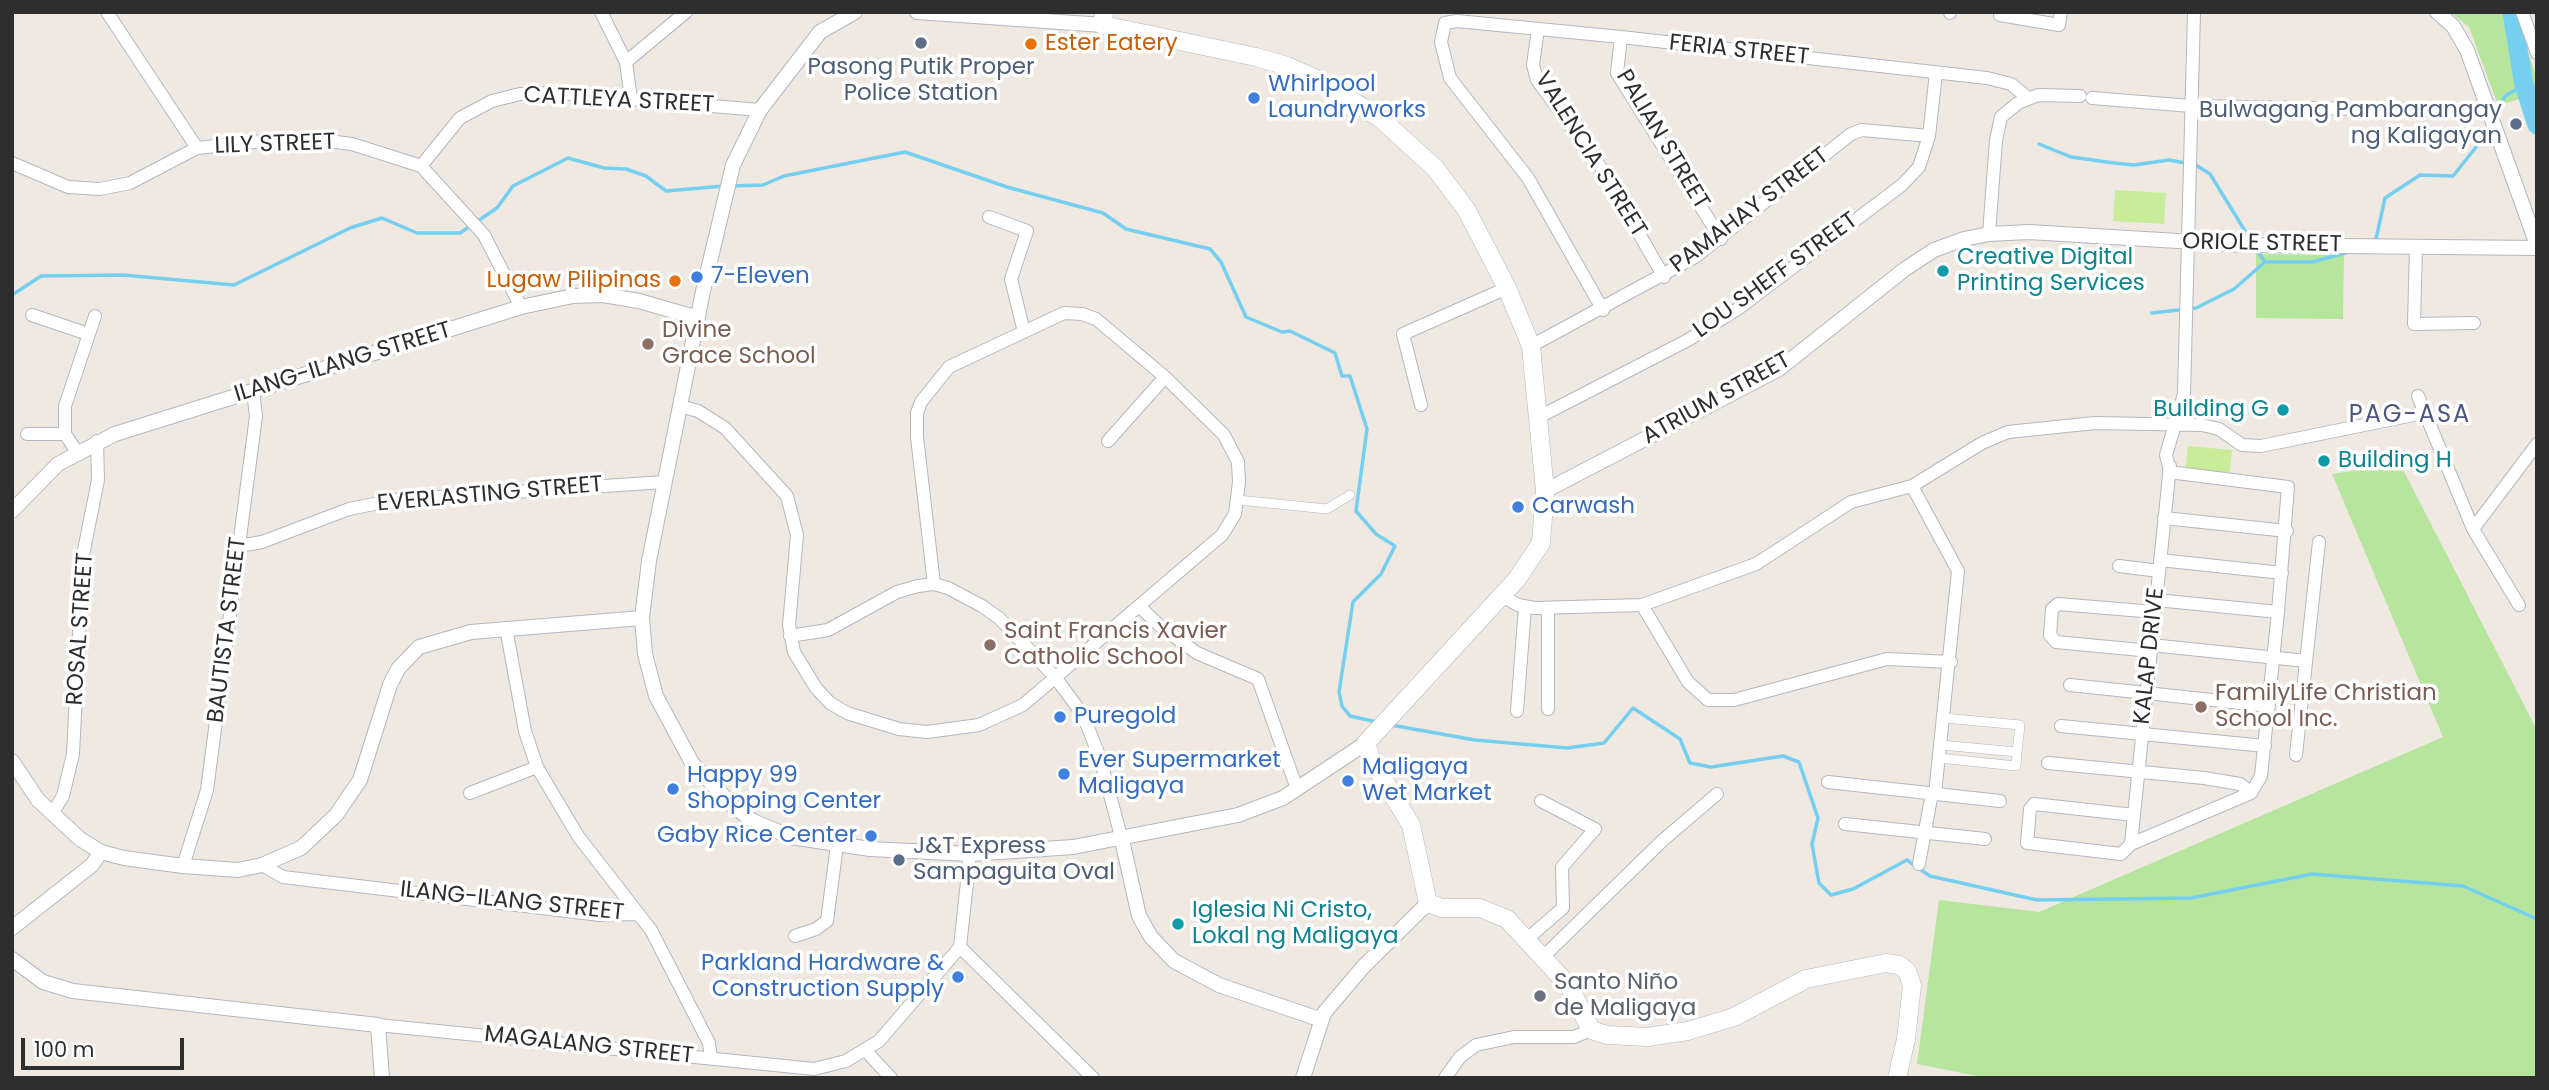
<!DOCTYPE html>
<meta charset="utf-8">
<style>
body{margin:0}
#map{position:relative;width:2549px;height:1090px;overflow:hidden;background:#efe9e1;font-family:Poppins,sans-serif}
canvas{display:block}
.frame{position:absolute;inset:0;border:14px solid #2e2e2e;pointer-events:none}
.scale{position:absolute;left:21px;top:1038px;width:163px;height:32px;box-sizing:border-box;border:4px solid #2e2e2e;border-top:0;padding-left:9px;font-size:21px;line-height:24px;white-space:nowrap;color:#2e2e2e;-webkit-text-stroke:5px #fff;paint-order:stroke}
</style>
<div id="map">
<canvas width="2549" height="1090"></canvas>
<div class="frame"></div>
<div class="scale">100 m</div>
</div>
<script>
const context = document.querySelector('canvas').getContext('2d');
context.lineJoin = 'round';
function paint(path, color) { context.fillStyle = color; context.fill(path, 'evenodd'); }
const shape = rows => new Path2D(rows.map(r => 'M' + r).join(''));
function stroke(path, color, width, dash) { context.strokeStyle = color; context.lineWidth = width; context.lineCap = dash ? 'butt' : 'round'; context.setLineDash(dash || []); context.stroke(path); }
function drawText(font, color, halo, rows, align = 'center') {
  context.font = font + ' Poppins,sans-serif'; context.lineWidth = 7; context.setLineDash([]); context.textBaseline = 'middle'; context.strokeStyle = halo; context.fillStyle = color; for (const [text, x, y, turn = 0] of rows) {
    context.save(); context.translate(x, y); context.rotate((+turn || 0) * Math.PI / 180); context.textAlign = isNaN(turn) ? turn : align; if (halo) context.strokeText(text, 0, 0); context.fillText(text, 0, 0); context.restore();
  }
}
paint(shape([
 [2450,12,2515,12,2537,79,2537,94,2498,105,2469,27],
 [2256,254,2344,255,2343,319,2256,318],
 [2400,464,2537,730,2537,1078,1987,1078,1917,1064,1939,900,2039,912,2443,737,2332,474]
]), '#b6e59e');
paint(shape([
 [2115,190,2166,193,2164,224,2113,221],
 [2188,446,2232,450,2229,478,2185,473]
]), '#c9ec9a');
stroke(shape([
 [2495,115,2505,96,2524,85],
 [2039,144,2071,157,2114,163,2134,165,2169,160,2196,165,2210,174,2250,239],
 [732,186,763,185,784,176,905,152,1007,187,1103,213,1126,229,1210,249,1221,262,1246,317,1282,332,1290,331,1335,353,1342,376,1350,376,1367,429,1356,511,1376,534,1395,546,1381,574,1353,602,1339,692,1342,706,1350,716,1377,722],
 [2372,241,2376,239,2385,198,2420,175,2453,176,2481,141,2490,125],
 [2256,249,2265,262],
 [12,295,41,276,123,275,234,285,350,228,382,218,417,233,460,233,497,208,513,186,568,158,604,168,626,169,646,176,666,191,724,186],
 [2152,313,2196,308,2234,289,2265,262,2312,262,2349,252],
 [1391,725,1475,740,1567,748,1604,743,1633,708,1680,739,1690,763,1711,767,1783,756,1799,762,1818,818,1812,844,1819,883,1831,895,1853,889,1907,860,1930,876,2037,900,2191,898,2312,874,2463,886,2537,919]
]), '#75cff0', 3.5);
stroke(shape([
 [2512,12,2524,85,2537,125]
]), '#75cff0', 19);
const pedestrian = shape([
 [1238,500,1327,509,1350,495],
 [1941,745,2017,752,2020,725,1944,718],
 [1939,758,2016,766,2017,752]
]);
const minor = shape([
 [107,12,197,148],
 [601,12,626,62,631,99],
 [2000,12,2000,15,2059,25,2061,12],
 [2522,12,2537,53],
 [1950,13,1950,12],
 [1538,29,1533,65,1537,80,1601,168,1664,277],
 [1621,37,1617,73,1721,239],
 [626,62,686,12],
 [2092,98,2191,106,2491,111],
 [12,163,68,187,100,189,130,183,197,148,263,141,319,140,352,144,421,166,484,235,521,307],
 [421,166,460,118,492,101,520,94,555,93,760,110],
 [989,217,1027,231,1011,279,1024,332],
 [1989,234,1996,140,2001,117,2018,103,2038,95,2080,96],
 [2416,248,2414,324,2474,323],
 [1603,310,1528,178,1450,78,1441,42,1445,23,1457,21,1621,37,1987,78,2011,84,2028,98],
 [32,315,88,334],
 [1531,346,1695,257,1851,134,1862,130,1929,136],
 [2418,396,2473,529,2519,605],
 [1421,405,1403,334,1507,288],
 [680,406,698,411,725,428,787,496,797,535,789,625,794,652,816,688,830,703,847,713,899,729,927,732,979,725,1023,705,1188,564,1222,535,1235,514,1239,482,1238,462,1224,435,1165,377,1096,319,1082,314,1064,313,949,367,921,402,917,413,917,437,934,584],
 [1539,417,1688,340,1739,308,1902,185,1919,167,1929,136,1936,73],
 [27,434,65,434],
 [1108,441,1165,377],
 [77,452,65,434,65,406,95,316],
 [2169,467,2166,455,2184,394,2194,12],
 [1912,486,1958,571,1935,794],
 [2164,518,2287,531],
 [2473,529,2537,444],
 [239,546,262,542,349,509,394,500,664,482],
 [2160,560,2282,573],
 [2119,566,2159,571],
 [1502,596,1518,605,1535,608,1642,605,1756,564,1851,502,1912,486,1982,443,2008,432,2095,423,2202,425,2219,429,2242,445,2261,446,2423,413],
 [2156,600,2278,612],
 [1642,605,1688,682,1708,700,1734,700,1887,659,1951,662],
 [1139,606,1161,627,1197,653,1258,679,1297,789],
 [1548,609,1548,709],
 [506,628,525,731,537,767,578,836,651,930,709,1043,711,1058],
 [790,636,828,630,897,592,918,586,934,584,948,588,982,606,999,618,1055,677,1083,715,1100,758,1122,840],
 [2151,645,2306,661],
 [2151,651,2056,642,2050,635,2052,609,2058,604,2155,612],
 [2070,685,2269,706],
 [1517,711,1525,607],
 [2061,726,2265,746],
 [2296,755,2319,542],
 [2048,763,2204,778,2240,784,2251,793],
 [1828,782,2000,801],
 [470,793,537,767],
 [52,814,63,796,73,754,83,555,98,480,97,441],
 [2134,815,2034,804,2030,809,2027,843,2121,854,2131,844,2251,793,2261,776,2278,612,2288,487,2169,472],
 [1845,824,1985,839],
 [2131,844,2170,466],
 [1919,864,1932,793],
 [262,865,283,877,600,915,639,914],
 [183,866,207,790,256,416,253,391],
 [795,936,816,929,827,921,837,845],
 [1527,939,1563,908,1562,867,1595,829,1541,801],
 [960,947,1093,1078],
 [960,947,970,854],
 [1543,957,1662,841,1717,794],
 [378,1025,814,1069,846,1061,879,1041,960,947],
 [866,1051,891,1078],
 [1445,1078,1460,1057,1476,1045,1514,1037,1574,1037,1591,1030]
]);
const tertiary = shape([
 [855,12,820,32,760,110,733,165,703,291,649,561,642,618,645,654,656,696,692,763,733,806,753,821,791,837,870,849,970,854,1073,847,1238,815,1283,798,1366,743],
 [917,12,1103,25],
 [2437,12,2453,26,2467,50,2537,245],
 [1545,491,1779,369,1905,269,1934,250,1964,239,1989,234,2029,232,2244,245,2537,248],
 [12,511,58,464,115,434,521,307,573,296,603,295,639,301,698,318],
 [12,761,38,800,80,839,101,852,124,858,183,866,238,870,262,865,301,848,336,815,360,780,390,685,398,669,419,647,471,632,642,618],
 [1122,840,1139,916,1151,937,1174,961,1219,985,1319,1019],
 [12,928,92,865,101,852],
 [12,959,43,982,73,991,378,1025,382,1078],
 [1303,1078,1324,1013,1363,967,1428,903]
]);
const secondary = shape([
 [1104,12,1103,25,1256,57,1287,66,1321,81,1381,119,1435,168,1466,209,1507,288,1531,346,1545,491,1541,543,1517,579,1366,743,1371,759,1411,825,1428,903,1442,908,1480,908,1507,919,1569,986,1591,1030,1607,1035,1647,1037,1688,1031,1734,1017,1806,979,1886,963,1899,965,1907,971,1912,985,1906,1039,1897,1078]
]);
stroke(pedestrian, '#b4b7c1', 10);
stroke(minor, '#b4b7c1', 14);
stroke(tertiary, '#b4b7c1', 16);
stroke(secondary, '#b4b7c1', 19);
stroke(pedestrian, '#fff', 9);
stroke(minor, '#fff', 12);
stroke(tertiary, '#fff', 14);
stroke(secondary, '#fff', 18);
for (const [x, y, r, color] of [
 [921,43,7,"#5c6f8a"],
 [1031,44,7,"#e8710a"],
 [1254,98,7,"#3f7fe0"],
 [2516,124,7,"#5c6f8a"],
 [1943,271,7,"#0f9aa8"],
 [697,277,7,"#3f7fe0"],
 [675,281,7,"#e8710a"],
 [648,344,7,"#8d6e63"],
 [2283,410,7,"#0f9aa8"],
 [2324,461,7,"#0f9aa8"],
 [1518,507,7,"#3f7fe0"],
 [990,645,7,"#8d6e63"],
 [2201,707,7,"#8d6e63"],
 [1060,717,7,"#3f7fe0"],
 [1064,774,7,"#3f7fe0"],
 [1348,781,7,"#3f7fe0"],
 [673,789,7,"#3f7fe0"],
 [871,836,7,"#3f7fe0"],
 [899,860,7,"#5c6f8a"],
 [1178,924,7,"#0f9aa8"],
 [958,977,7,"#3f7fe0"],
 [1540,996,7,"#6b7280"]
]) { const dot = new Path2D(); dot.arc(x, y, r, 0, 2 * Math.PI); context.fillStyle = color; context.fill(dot); stroke(dot, '#fff', 2.5); }
drawText('23px', '#c56008', '#fff', [
 ["Ester Eatery",1045,44],
 ["Lugaw Pilipinas",661,281,"right"]
], 'left');
drawText('23px', '#2e2e2e', '#fff', [
 ["FERIA STREET",1739,51,6],
 ["CATTLEYA STREET",619,101,3],
 ["PALIAN STREET",1662,140,59],
 ["LILY STREET",275,145,-2],
 ["VALENCIA STREET",1590,155,58],
 ["PAMAHAY STREET",1750,211,-37],
 ["ORIOLE STREET",2262,244,1],
 ["LOU SHEFF STREET",1776,276,-36],
 ["ILANG-ILANG STREET",343,363,-17],
 ["ATRIUM STREET",1717,399,-29],
 ["EVERLASTING STREET",490,495,-5],
 ["ROSAL STREET",81,629,-86],
 ["BAUTISTA STREET",228,630,-83],
 ["KALAP DRIVE",2150,656,-84],
 ["ILANG-ILANG STREET",512,902,6],
 ["MAGALANG STREET",589,1046,6]
]);
drawText('23px', '#4e5e75', '#fff', [
 ["Pasong Putik Proper",921,68],
 ["Police Station",921,94],
 ["Bulwagang Pambarangay",2502,111,"right"],
 ["ng Kaligayan",2502,137,"right"],
 ["J&T Express",913,847,"left"],
 ["Sampaguita Oval",913,873,"left"]
]);
drawText('23px', '#366cbe', '#fff', [
 ["Whirlpool",1268,85],
 ["Laundryworks",1268,111],
 ["7-Eleven",711,277],
 ["Carwash",1532,507],
 ["Puregold",1074,717],
 ["Ever Supermarket",1078,761],
 ["Maligaya",1078,787],
 ["Maligaya",1362,768],
 ["Wet Market",1362,794],
 ["Happy 99",687,776],
 ["Shopping Center",687,802],
 ["Gaby Rice Center",857,836,"right"],
 ["Parkland Hardware &",944,964,"right"],
 ["Construction Supply",944,990,"right"]
], 'left');
drawText('23px', '#0d838f', '#fff', [
 ["Creative Digital",1957,258],
 ["Printing Services",1957,284],
 ["Building G",2269,410,"right"],
 ["Building H",2338,461],
 ["Iglesia Ni Cristo,",1192,911],
 ["Lokal ng Maligaya",1192,937]
], 'left');
drawText('23px', '#785e54', '#fff', [
 ["Divine",662,331],
 ["Grace School",662,357],
 ["Saint Francis Xavier",1004,632],
 ["Catholic School",1004,658],
 ["FamilyLife Christian",2215,694],
 ["School Inc.",2215,720]
], 'left');
drawText('23px', '#5b616d', '#fff', [
 ["Santo Niño",1554,983],
 ["de Maligaya",1554,1009]
], 'left');
context.letterSpacing = '2px';
drawText('24px', '#4d5680', '#fff', [
 ["PAG-ASA",2410,416]
]);
context.letterSpacing = '0px';
</script>
